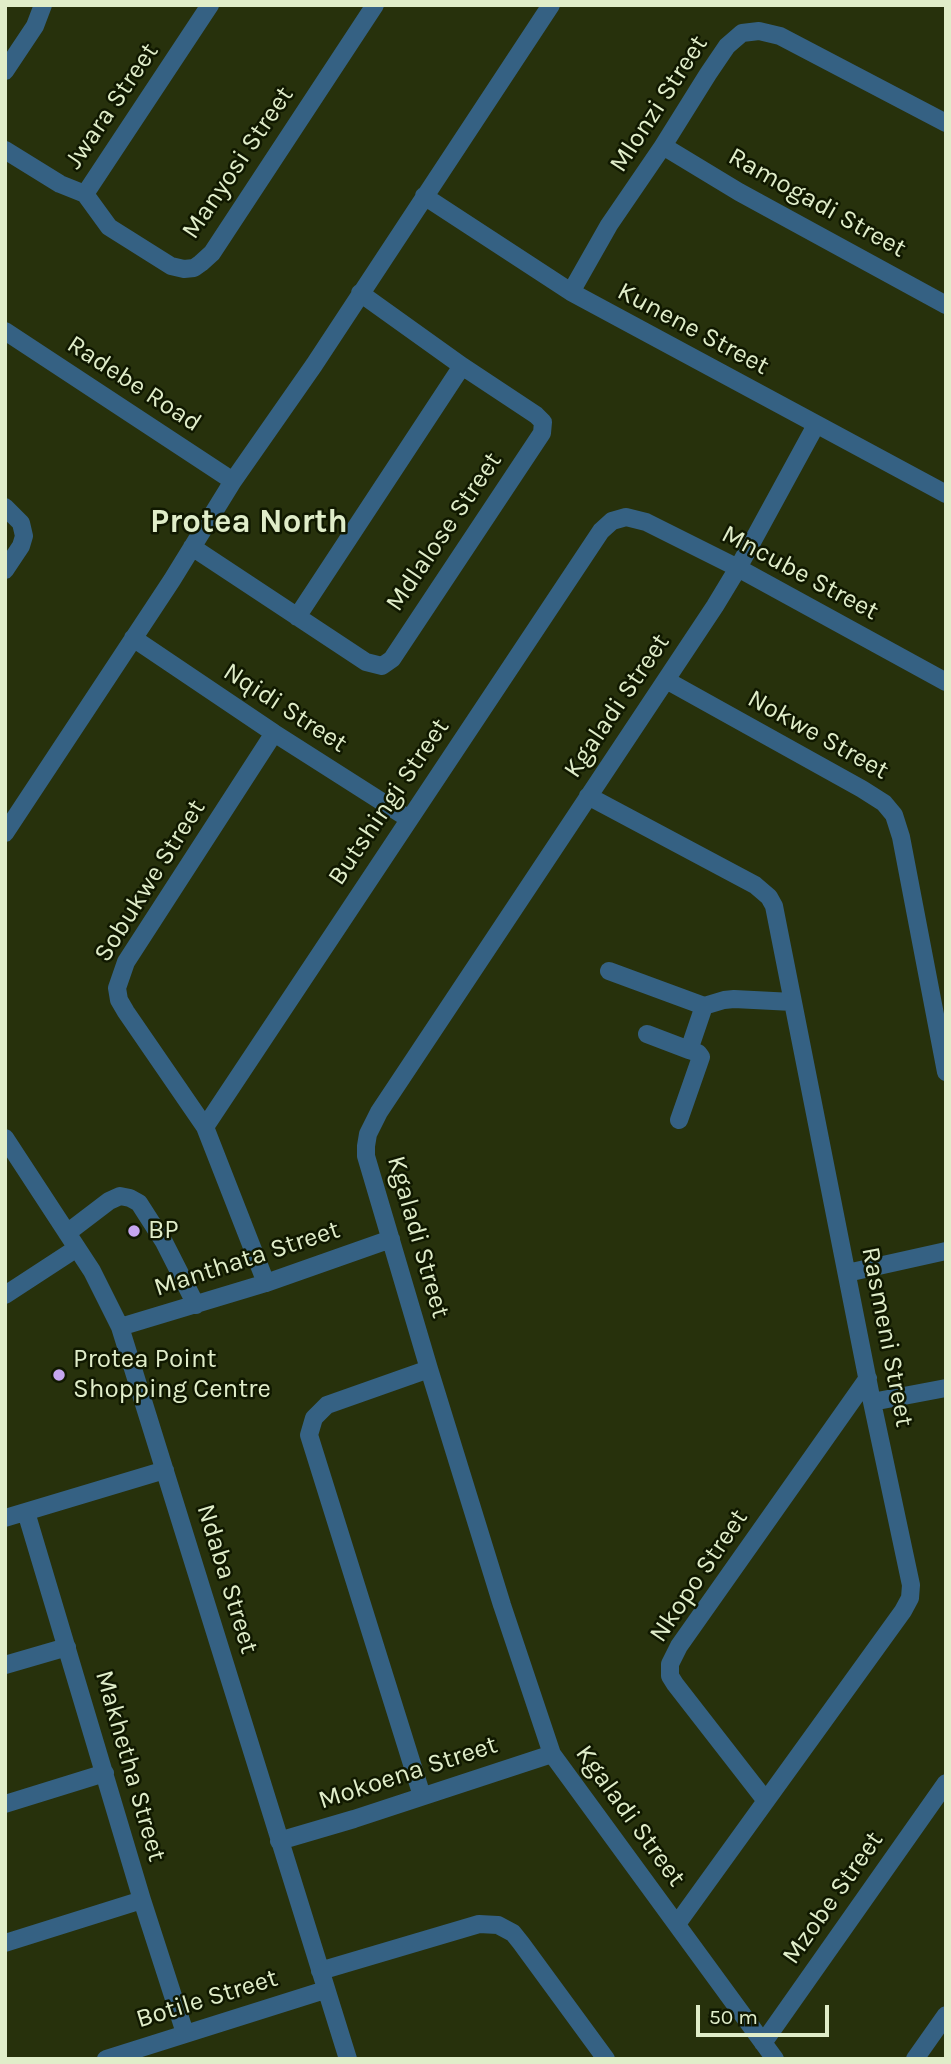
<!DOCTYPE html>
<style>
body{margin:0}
#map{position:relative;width:951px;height:2064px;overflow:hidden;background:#27310c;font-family:Karla,sans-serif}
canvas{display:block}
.frame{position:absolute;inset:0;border:7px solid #e0edc9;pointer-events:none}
.scale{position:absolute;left:696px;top:2005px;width:133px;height:32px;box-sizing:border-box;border:4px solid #e0edc9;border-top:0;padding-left:9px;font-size:21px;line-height:24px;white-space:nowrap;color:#e0edc9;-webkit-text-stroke:5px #101800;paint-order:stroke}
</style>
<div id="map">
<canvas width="951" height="2064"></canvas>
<div class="frame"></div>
<div class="scale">50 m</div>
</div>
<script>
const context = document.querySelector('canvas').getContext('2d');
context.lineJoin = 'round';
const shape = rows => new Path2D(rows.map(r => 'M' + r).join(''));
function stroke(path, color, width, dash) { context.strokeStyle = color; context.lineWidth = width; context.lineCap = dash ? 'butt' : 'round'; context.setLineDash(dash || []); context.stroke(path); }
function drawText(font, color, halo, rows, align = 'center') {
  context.font = font + ' Karla,sans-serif'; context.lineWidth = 5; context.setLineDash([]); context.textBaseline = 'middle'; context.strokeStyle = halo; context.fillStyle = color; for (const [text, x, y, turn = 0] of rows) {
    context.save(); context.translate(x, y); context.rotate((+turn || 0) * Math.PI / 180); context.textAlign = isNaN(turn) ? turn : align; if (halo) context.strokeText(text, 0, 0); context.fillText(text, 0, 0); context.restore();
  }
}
stroke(shape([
 [5,71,35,26,43,5],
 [663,146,739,192,946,305],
 [5,150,60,184,85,194],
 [85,194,109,227,171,266,184,269,194,268,201,263,212,253,375,5],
 [85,194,210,5],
 [424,196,571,292,946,494],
 [571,292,609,225,663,146,708,74,727,46,742,33,759,31,780,36,946,123],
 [5,331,233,481],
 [5,507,21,523,24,536,21,546,5,570],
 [192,547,366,662,382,666,392,659,542,433,543,422,536,415,462,366,360,293],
 [297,617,462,366],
 [133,638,274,733,409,819],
 [666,680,862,789,884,803,894,815,901,837,946,1072],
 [588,796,755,885,769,897,774,906,872,1402,911,1585,910,1598,903,1611,677,1924],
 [5,833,172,580,233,481,314,365,551,5],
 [609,971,704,1006,724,1000,734,999,793,1002],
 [647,1034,689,1050,704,1006],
 [679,1120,701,1057,698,1053,689,1050],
 [205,1127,601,531,612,521,626,517,646,522,738,568,946,682],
 [5,1138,92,1271,120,1327,348,2059],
 [67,1233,109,1201,120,1196,130,1198,139,1203,164,1242,196,1305],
 [847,1273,946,1251],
 [266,1283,205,1127,126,1012,119,1000,117,988,126,962,274,733],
 [5,1295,77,1248],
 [120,1327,266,1283,391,1239],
 [872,1402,946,1388],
 [26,1512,142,1900,185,2033],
 [5,1518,165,1470],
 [5,1665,67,1647],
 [422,1796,309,1435,314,1418,327,1405,429,1369],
 [766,1801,675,1684,670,1676,670,1664,679,1646,868,1378],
 [5,1804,105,1773],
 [279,1841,354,1819,552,1754],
 [5,1943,142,1900],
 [320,1971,479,1924,498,1925,513,1933,521,1943,606,2059],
 [763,2043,946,1783],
 [106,2059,325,1990],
 [775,2059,552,1754,502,1605,429,1369,366,1156,366,1146,368,1134,379,1112,715,606,738,568,816,425],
 [915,2059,946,2015]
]), '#356183', 18);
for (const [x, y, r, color] of [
 [134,1231,7,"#c6a6f0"],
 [59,1375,7,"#c6a6f0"]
]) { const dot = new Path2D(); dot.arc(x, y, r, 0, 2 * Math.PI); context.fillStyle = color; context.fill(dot); stroke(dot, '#101800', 2.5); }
drawText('26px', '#e0edc9', '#101800', [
 ["Mlonzi Street",659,104,-57],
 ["Jwara Street",112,106,-56],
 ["Manyosi Street",238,163,-56],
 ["Ramogadi Street",817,203,29],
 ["Kunene Street",693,329,28],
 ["Radebe Road",134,384,33],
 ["Mdlalose Street",444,532,-56],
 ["Mncube Street",800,573,28],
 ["Kgaladi Street",617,706,-56],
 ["Nqidi Street",285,708,33],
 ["Nokwe Street",818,735,29],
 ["Butshingi Street",389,802,-56],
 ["Sobukwe Street",150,881,-58],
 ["Kgaladi Street",418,1237,74],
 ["Manthata Street",247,1259,-18],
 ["Rasmeni Street",887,1337,79],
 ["Nkopo Street",699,1576,-56],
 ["Ndaba Street",227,1579,73],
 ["Makhetha Street",130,1766,74],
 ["Mokoena Street",408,1773,-18],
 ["Kgaladi Street",630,1816,54],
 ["Mzobe Street",833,1898,-55],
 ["Botile Street",207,1999,-17]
]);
drawText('26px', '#e0edc9', '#101800', [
 ["BP",148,1231],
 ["Protea Point",73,1360],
 ["Shopping Centre",73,1390]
], 'left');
drawText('bold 33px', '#e0edc9', '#101800', [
 ["Protea North",249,523]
]);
</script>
